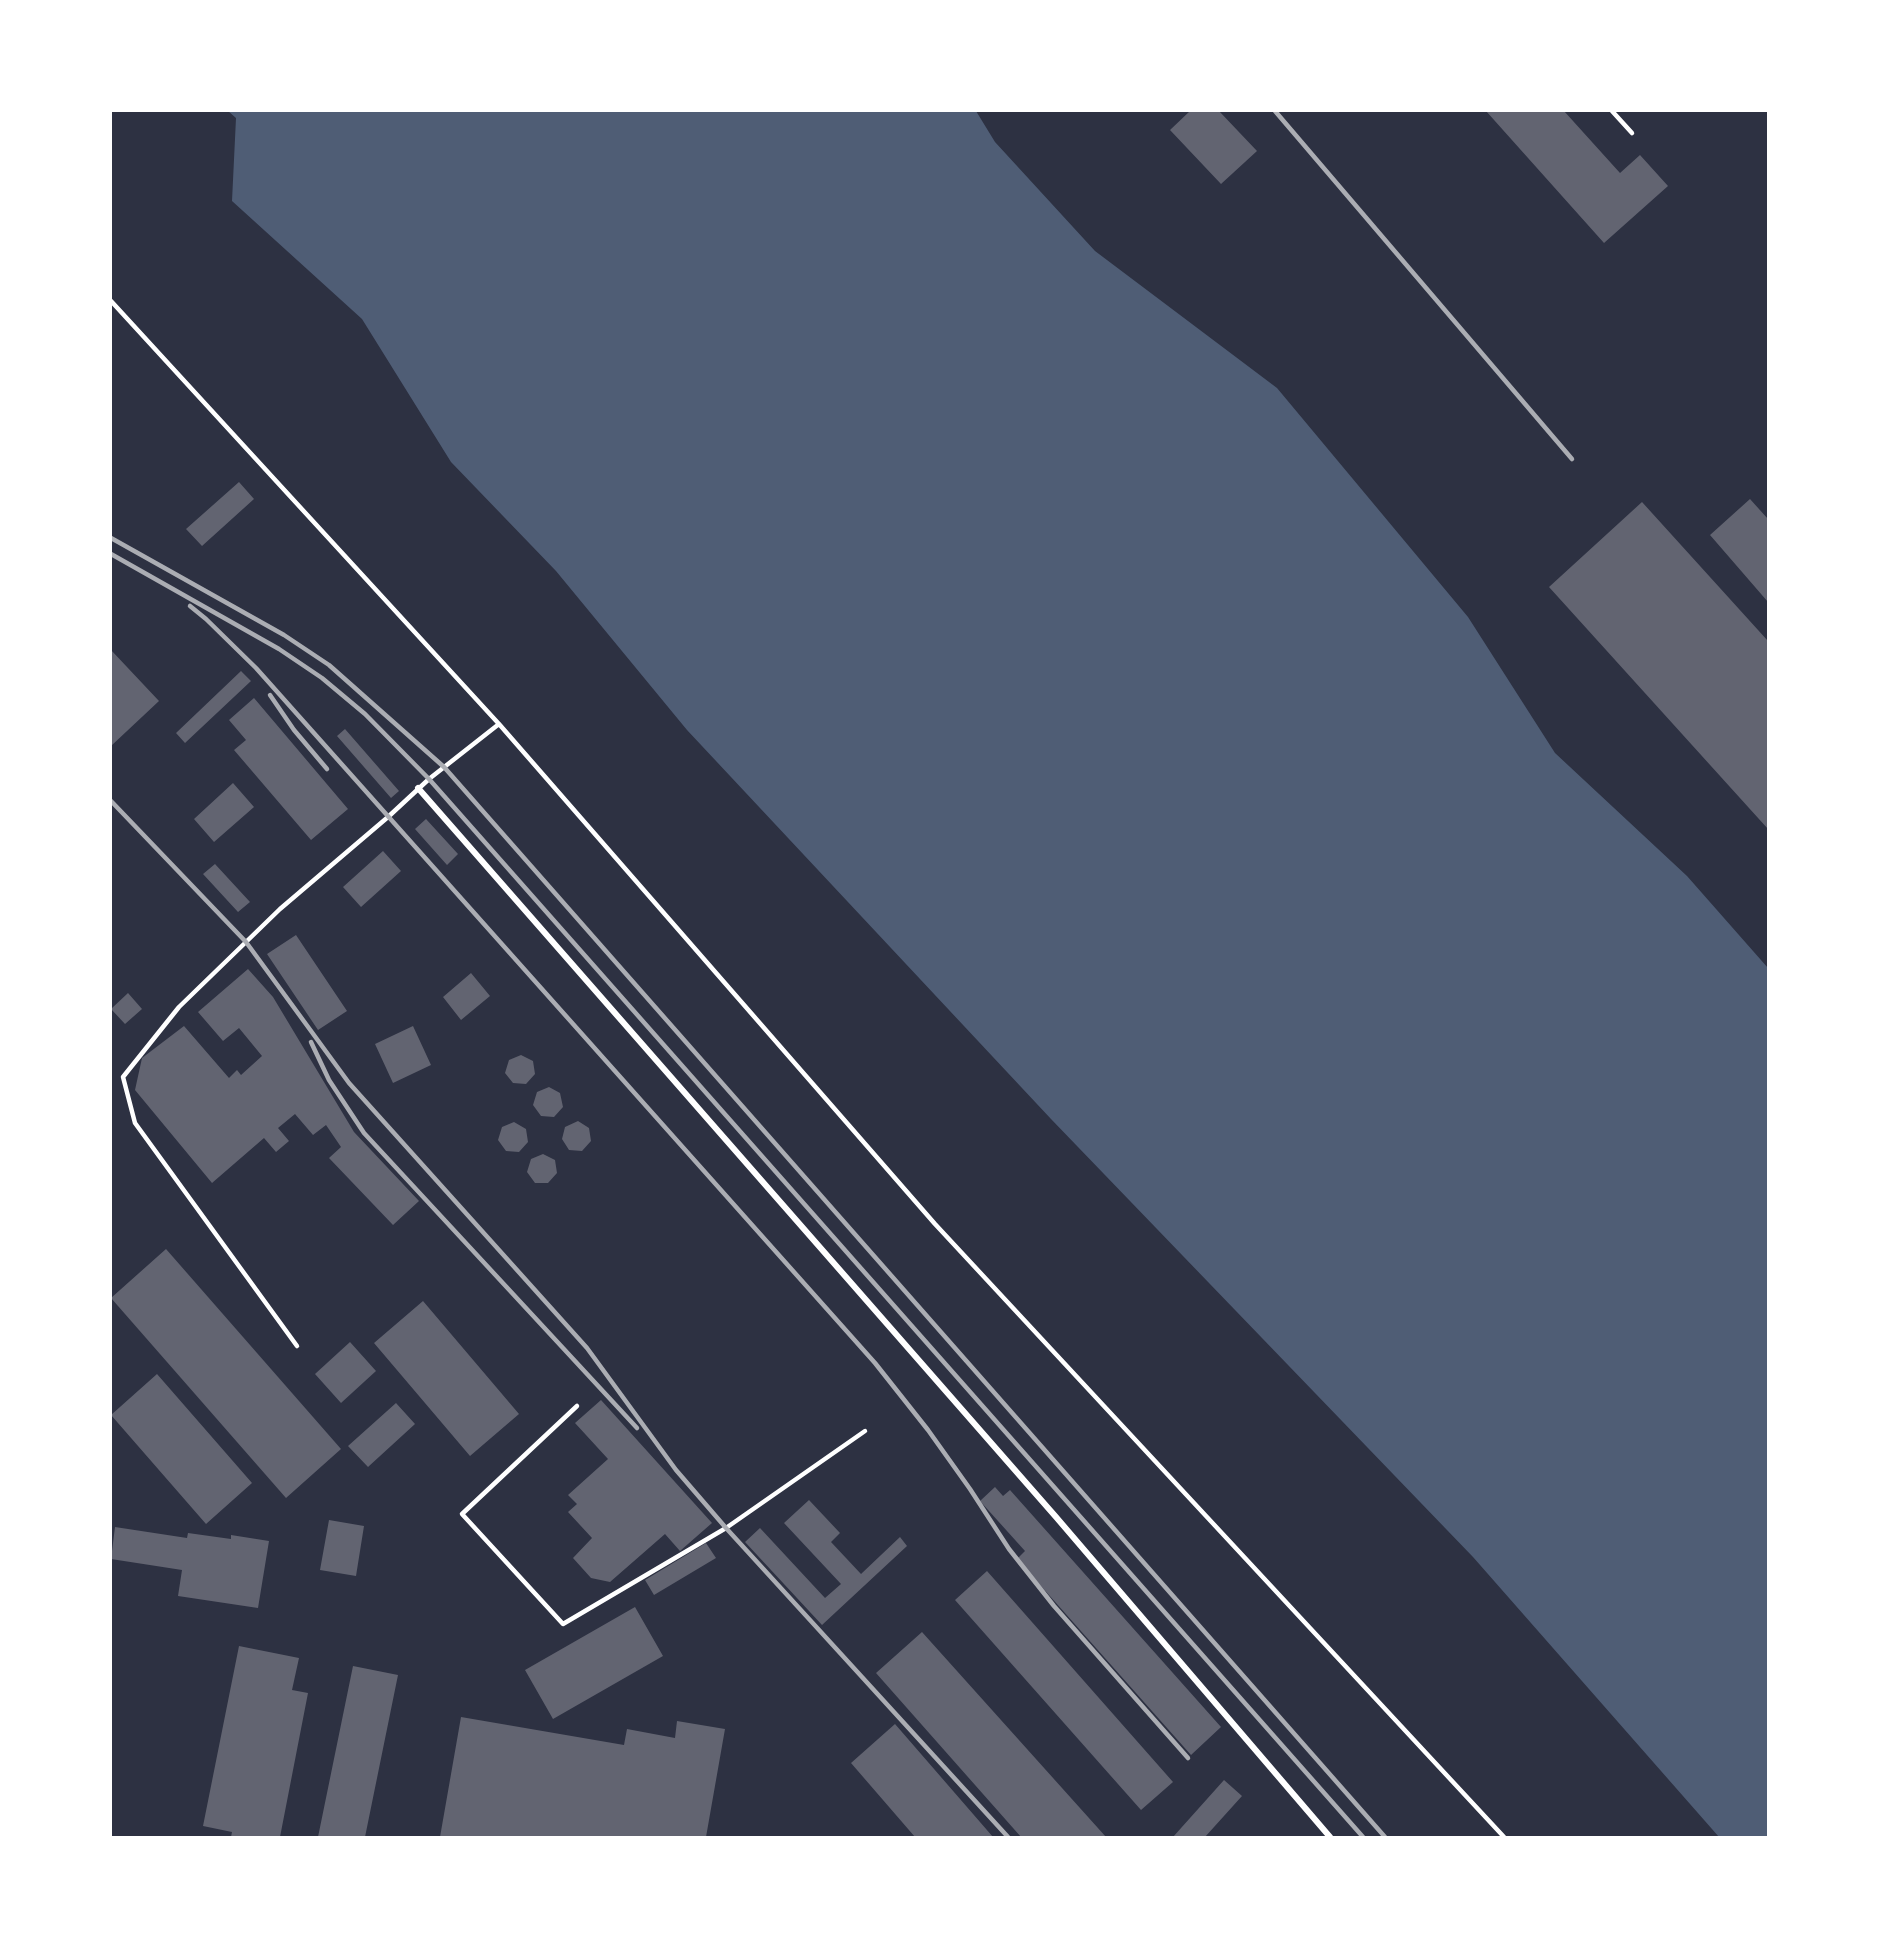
<!DOCTYPE html>
<style>
body{margin:0}
#map{position:relative;width:1879px;height:1948px;overflow:hidden;background:#2d3142;font-family:"Open Sans",sans-serif}
canvas{display:block}
.frame{position:absolute;inset:0;border:112px solid #fff;pointer-events:none}
</style>
<div id="map">
<canvas width="1879" height="1948"></canvas>
<div class="frame"></div>
</div>
<script>
const context = document.querySelector('canvas').getContext('2d');
context.lineJoin = 'round';
function paint(path, color) { context.fillStyle = color; context.fill(path, 'evenodd'); }
const shape = rows => new Path2D(rows.map(r => 'M' + r).join(''));
function stroke(path, color, width, dash) { context.strokeStyle = color; context.lineWidth = width; context.lineCap = dash ? 'butt' : 'round'; context.setLineDash(dash || []); context.stroke(path); }
paint(shape([
 [228,111,976,111,995,142,1095,251,1277,388,1468,617,1555,753,1687,876,1768,968,1768,1837,1719,1837,1473,1557,1051,1119,687,730,556,571,451,462,362,319,232,201,236,118]
]), '#4f5d75');
paint(shape([
 [1190,111,1219,111,1257,151,1221,184,1170,130],
 [1486,111,1564,111,1620,173,1640,155,1668,186,1604,243],
 [239,482,254,499,202,546,186,529],
 [1750,499,1768,519,1768,602,1710,535],
 [1642,502,1768,641,1768,829,1549,587],
 [111,650,159,701,111,746],
 [241,671,251,681,185,743,176,733],
 [254,698,348,809,311,840,234,750,246,740,229,720],
 [345,729,399,791,391,798,337,736],
 [233,783,254,807,214,842,194,819],
 [426,819,458,854,447,865,415,829],
 [383,851,401,871,361,907,343,887],
 [215,864,250,902,238,912,203,874],
 [296,935,347,1011,318,1030,267,954],
 [248,969,273,997,354,1132,419,1201,393,1225,329,1158,341,1147,326,1125,313,1135,295,1114,278,1128,289,1141,276,1152,264,1138,212,1183,135,1090,142,1058,184,1026,229,1078,237,1070,241,1075,262,1056,239,1028,223,1041,198,1012],
 [471,973,490,996,461,1020,443,997],
 [128,993,142,1009,125,1024,111,1009],
 [413,1026,431,1065,393,1083,375,1044],
 [521,1055,533,1061,535,1074,526,1084,513,1083,505,1073,509,1060],
 [549,1087,560,1093,563,1107,554,1117,541,1116,533,1105,537,1092],
 [578,1121,589,1128,591,1141,582,1151,569,1150,562,1139,565,1127],
 [514,1122,526,1129,528,1142,519,1152,506,1151,498,1140,502,1127],
 [543,1154,555,1160,557,1173,548,1183,535,1183,527,1172,531,1159],
 [166,1249,341,1449,286,1498,111,1298],
 [423,1301,519,1414,470,1456,374,1343],
 [350,1342,376,1371,341,1403,315,1374],
 [157,1374,252,1483,206,1524,111,1415],
 [601,1400,712,1523,680,1551,665,1534,610,1582,591,1578,573,1558,592,1538,568,1512,577,1504,568,1495,608,1459,575,1423],
 [396,1403,415,1424,368,1467,348,1446],
 [995,1487,1003,1496,1010,1490,1221,1727,1191,1755,1017,1559,1025,1551,980,1501],
 [809,1500,840,1533,831,1542,861,1574,900,1537,907,1546,822,1625,745,1542,760,1528,825,1598,841,1584,784,1523],
 [329,1520,364,1526,356,1576,320,1570],
 [115,1527,187,1538,188,1533,231,1539,231,1535,269,1541,258,1608,178,1596,182,1570,111,1559],
 [706,1543,716,1558,654,1595,645,1580],
 [987,1571,1173,1782,1141,1810,955,1600],
 [635,1607,663,1656,553,1719,525,1670],
 [922,1632,1106,1837,1021,1837,876,1673],
 [239,1646,299,1658,292,1690,308,1693,280,1837,231,1837,232,1832,203,1826],
 [353,1666,398,1675,365,1837,318,1837],
 [461,1717,624,1745,627,1729,675,1738,677,1721,725,1729,706,1837,440,1837],
 [895,1724,993,1837,915,1837,851,1763],
 [1224,1780,1242,1796,1205,1837,1173,1837]
]), '#626471');
stroke(shape([
 [1612,111,1632,133],
 [111,301,499,724,935,1224,1504,1837],
 [297,1346,135,1123,123,1077,179,1007,280,909,388,817,429,779,499,724],
 [577,1406,462,1514,563,1624,726,1528,865,1431]
]), '#fff', 4.5);
stroke(shape([
 [418,788,1056,1517,1330,1837]
]), '#fff', 6);
stroke(shape([
 [1275,111,1572,459],
 [111,538,284,635,329,665,444,767,1385,1837],
 [111,554,279,649,322,678,365,714,429,779,1363,1837],
 [190,606,206,619,256,668,875,1363,928,1430,970,1489,1009,1549,1054,1606,1188,1758],
 [270,695,294,730,327,769],
 [111,801,246,942,349,1083,587,1348,676,1470,726,1528,1008,1837],
 [311,1042,329,1080,364,1133,637,1428]
]), '#abadb3', 4.5);
</script>
